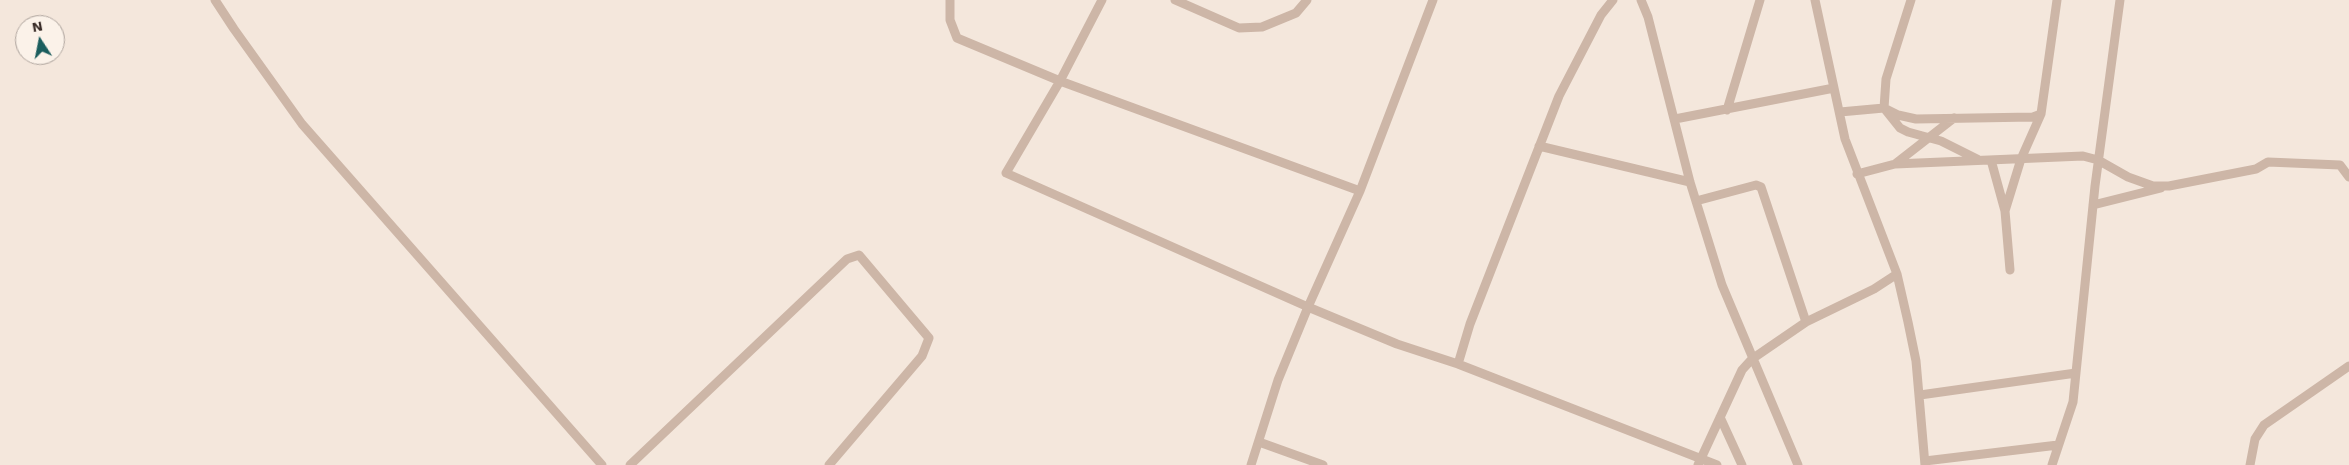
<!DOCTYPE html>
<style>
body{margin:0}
#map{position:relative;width:2349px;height:465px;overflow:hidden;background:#f4e7dc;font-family:"Work Sans",sans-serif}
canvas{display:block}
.north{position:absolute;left:15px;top:15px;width:50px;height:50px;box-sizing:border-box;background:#fbf2e9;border:1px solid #ada39c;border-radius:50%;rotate:349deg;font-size:14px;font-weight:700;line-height:20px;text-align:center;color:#392c28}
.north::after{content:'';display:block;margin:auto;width:18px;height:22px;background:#1b5d5d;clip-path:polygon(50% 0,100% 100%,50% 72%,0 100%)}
</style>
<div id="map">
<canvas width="2349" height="465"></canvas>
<div class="north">N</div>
</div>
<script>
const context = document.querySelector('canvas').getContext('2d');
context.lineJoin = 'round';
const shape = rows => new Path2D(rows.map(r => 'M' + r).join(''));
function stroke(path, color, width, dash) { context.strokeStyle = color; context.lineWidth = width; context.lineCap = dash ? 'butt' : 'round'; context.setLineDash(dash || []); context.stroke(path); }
stroke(shape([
 [215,0,234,29,302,124,602,465],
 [950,0,950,20,957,38,1060,81,1360,191],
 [1102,0,1060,81,1006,173,1308,307,1397,344,1458,364,1717,465],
 [1175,0,1239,28,1262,27,1296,13,1307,0],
 [1641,0,1648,17,1690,182,1722,285,1798,465],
 [1815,0,1845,139,1897,274,1908,322,1916,361,1925,465],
 [1911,0,1886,79,1884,108,1900,128,1908,132,1941,141,1977,159],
 [1727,110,1760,0],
 [1840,112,1884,108,1898,115,1916,119,2033,117,2041,114],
 [1675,119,1834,88],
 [1539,146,1690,182],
 [1991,160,2005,211,2010,270],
 [1895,164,1954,118],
 [1857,174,1895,164,2083,156,2098,160,2128,177,2153,186,2169,186,2256,169,2268,162,2340,165,2349,177],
 [1696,201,1756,185,1761,187,1806,322],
 [2093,205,2161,188],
 [2005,211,2021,159,2041,114,2057,0],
 [1458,364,1470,324,1559,96,1601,15,1613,0],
 [1920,395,2076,373],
 [1720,417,1742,465],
 [1259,442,1323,465],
 [1925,461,2058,445],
 [630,465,847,259,859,255,929,338,922,356,829,465],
 [1251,465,1278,380,1308,307,1360,191,1433,0],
 [1698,465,1742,370,1752,359,1806,322,1874,289,1897,274],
 [2052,465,2073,402,2095,186,2120,0],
 [2250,465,2255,439,2264,425,2349,366]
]), '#cdb6a7', 9);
</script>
